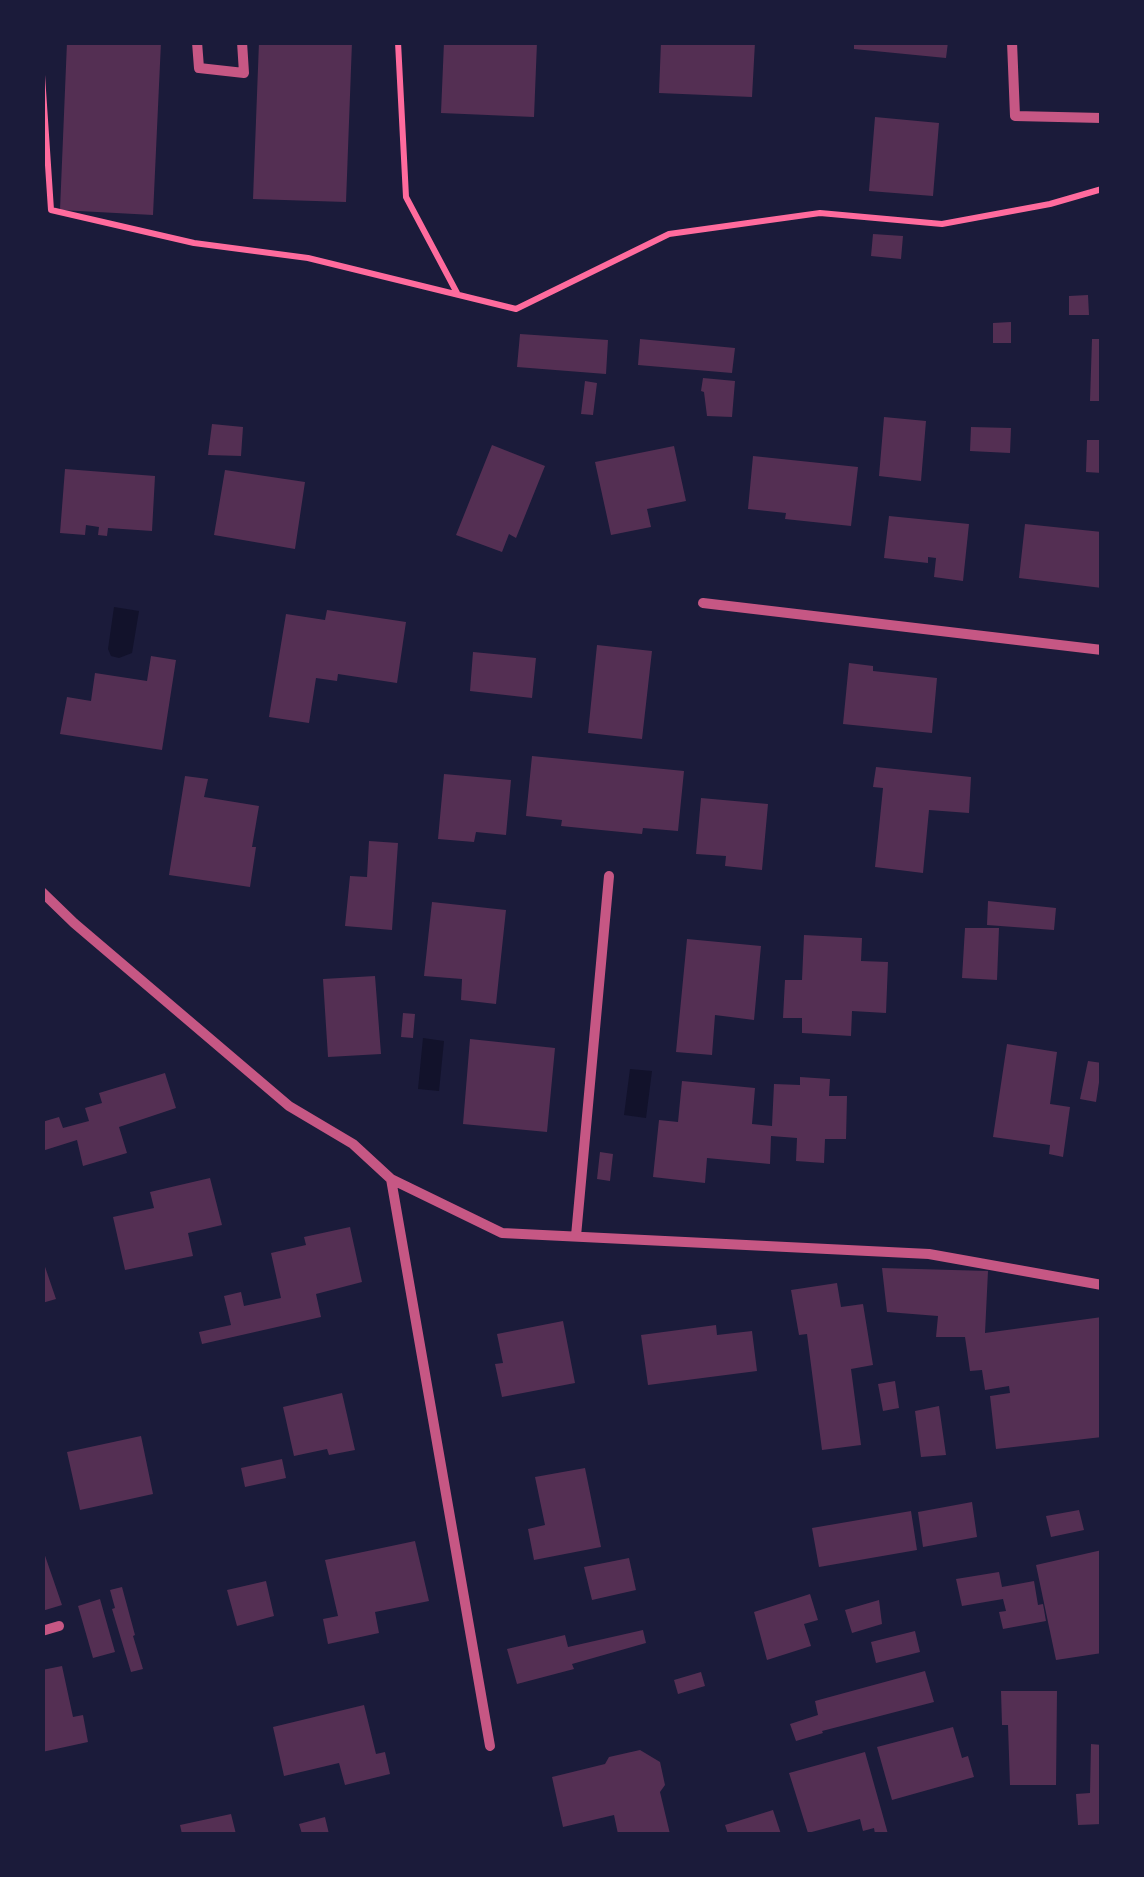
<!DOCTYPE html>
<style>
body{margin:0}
#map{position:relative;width:1144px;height:1877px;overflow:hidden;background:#1b1b3a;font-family:"Golos Text",sans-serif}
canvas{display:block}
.frame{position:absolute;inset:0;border:45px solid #1b1b3a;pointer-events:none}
</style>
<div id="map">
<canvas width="1144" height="1877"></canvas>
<div class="frame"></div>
</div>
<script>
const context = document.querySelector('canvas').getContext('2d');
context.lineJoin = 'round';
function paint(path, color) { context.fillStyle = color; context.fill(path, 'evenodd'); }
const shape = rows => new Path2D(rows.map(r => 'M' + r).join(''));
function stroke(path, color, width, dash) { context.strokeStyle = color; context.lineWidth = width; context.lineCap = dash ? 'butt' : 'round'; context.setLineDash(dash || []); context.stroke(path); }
paint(shape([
 [114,607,139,611,132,653,119,658,111,656,108,649],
 [423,1038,444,1041,439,1091,418,1089],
 [630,1069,652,1071,646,1118,624,1115]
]), '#12122b');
paint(shape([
 [67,42,161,42,153,215,60,210],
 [259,42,352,42,346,202,253,199],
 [444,42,537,42,534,117,441,113],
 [661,42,755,42,752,97,659,93],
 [854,42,948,42,946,58,854,49],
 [875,117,939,123,933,196,869,191],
 [873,234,903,236,901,259,871,256],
 [1088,295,1089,315,1069,315,1069,296],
 [1011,322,1011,343,993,343,993,323],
 [520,334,608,340,606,374,517,367],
 [640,339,735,348,732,373,638,365],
 [1092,339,1102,339,1102,401,1090,401],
 [703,378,735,381,732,417,707,416,704,392,701,391],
 [585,381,597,383,593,415,581,414],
 [884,417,926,421,921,481,879,476],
 [212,424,243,427,241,456,208,455],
 [971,427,1011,428,1010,453,970,451],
 [1087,440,1102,440,1102,473,1086,472],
 [492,445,545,466,516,538,509,534,502,552,456,535],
 [674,446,686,501,647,509,651,527,611,535,595,462],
 [753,456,858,467,851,526,785,519,786,513,748,509],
 [65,469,155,476,152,531,108,528,107,536,98,535,99,527,86,525,85,535,60,533],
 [225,470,305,482,295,549,214,535],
 [889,516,969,524,963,581,934,577,936,558,928,557,928,563,884,558],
 [1025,524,1102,532,1102,588,1019,578],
 [327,610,406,622,397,683,338,674,337,681,316,678,309,723,269,717,286,614,325,620],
 [597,645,652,651,642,739,588,733],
 [473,652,536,658,532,698,470,691],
 [151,656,176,660,162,750,60,734,67,697,91,701,95,673,147,681],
 [849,663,873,666,873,671,937,678,932,733,843,724],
 [532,756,684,771,678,831,643,828,642,834,601,830,561,826,562,820,526,816],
 [876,767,971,777,969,813,929,810,923,873,875,867,883,788,873,787],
 [444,774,511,780,506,835,476,832,474,842,438,839],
 [185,776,208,779,204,797,259,806,252,847,256,847,250,887,169,875],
 [701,798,768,804,762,870,725,866,726,856,696,854],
 [369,841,398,843,392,930,345,926,350,876,367,877],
 [988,901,1056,908,1054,930,987,925],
 [432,902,506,910,496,1004,461,1000,462,979,424,976],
 [965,928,999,928,997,980,962,978],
 [804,935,862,938,861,961,888,962,886,1013,852,1011,851,1036,802,1033,802,1018,783,1018,785,980,802,980],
 [687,939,761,946,754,1020,715,1015,712,1055,676,1052],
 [375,976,381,1054,328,1057,323,979],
 [403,1013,415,1014,413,1038,401,1037],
 [470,1039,555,1048,547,1132,463,1124],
 [1007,1044,1057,1052,1050,1104,1070,1107,1063,1157,1049,1154,1050,1145,993,1137],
 [1088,1061,1102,1063,1096,1102,1080,1099],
 [165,1073,176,1108,119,1127,127,1153,83,1166,77,1140,42,1151,42,1122,59,1117,63,1128,89,1121,85,1108,102,1103,99,1093],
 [800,1077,830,1079,829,1096,847,1096,846,1139,825,1139,824,1163,796,1161,797,1138,771,1136,770,1164,707,1158,705,1183,653,1177,659,1120,678,1122,682,1081,755,1088,752,1124,772,1126,774,1084,800,1085],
 [600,1152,613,1154,610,1181,597,1179],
 [210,1178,222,1225,188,1233,193,1256,125,1270,113,1217,154,1208,150,1192],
 [350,1227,362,1282,316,1294,321,1317,202,1344,199,1332,231,1325,224,1296,241,1292,244,1306,281,1298,271,1253,306,1245,304,1237],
 [42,1258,56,1299,42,1303],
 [882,1268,988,1271,985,1333,1102,1317,1102,1437,996,1449,990,1396,1010,1393,1009,1386,985,1390,982,1370,970,1371,965,1337,936,1337,938,1316,887,1312],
 [837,1283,841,1307,863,1304,873,1365,851,1369,861,1445,822,1450,807,1334,799,1335,791,1290],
 [563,1321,575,1383,502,1397,495,1364,503,1363,497,1334],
 [716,1325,717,1335,752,1331,757,1371,648,1385,641,1335],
 [895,1381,899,1408,883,1411,878,1384],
 [342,1393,355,1450,329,1455,327,1449,294,1456,283,1407],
 [939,1406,946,1455,921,1457,915,1411],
 [141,1436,153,1494,80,1510,67,1452],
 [282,1459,286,1478,245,1487,241,1468],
 [585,1468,601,1547,534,1560,528,1529,545,1525,535,1477],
 [972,1502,977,1537,923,1547,918,1512],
 [1079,1510,1084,1530,1051,1537,1046,1516],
 [911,1511,917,1550,819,1567,812,1528],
 [415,1541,429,1601,375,1612,379,1633,328,1644,323,1619,338,1616,325,1560],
 [42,1547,62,1605,42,1611],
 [1102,1550,1102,1653,1056,1660,1036,1565],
 [629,1558,636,1590,592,1600,584,1567],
 [999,1572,1002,1587,1034,1581,1038,1605,1043,1604,1046,1621,1003,1629,999,1612,1006,1611,1003,1599,962,1606,956,1579],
 [266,1581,274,1616,237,1626,227,1590],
 [122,1587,135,1635,133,1636,143,1669,131,1672,112,1609,115,1608,110,1590],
 [810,1594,818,1620,804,1624,811,1646,767,1660,754,1612],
 [100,1599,115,1652,93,1658,78,1606],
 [879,1600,882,1624,852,1633,845,1610],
 [643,1630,646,1643,572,1664,574,1669,517,1684,507,1649,565,1635,568,1647],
 [915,1631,920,1652,876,1663,871,1642],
 [62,1666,73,1717,83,1715,88,1742,42,1752,42,1670],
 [925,1671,934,1702,822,1731,823,1733,796,1741,790,1724,818,1715,815,1701],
 [701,1672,705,1686,678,1694,674,1680],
 [1001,1691,1057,1691,1056,1785,1010,1785,1008,1725,1002,1725],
 [364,1705,376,1754,385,1752,390,1774,345,1785,339,1763,284,1776,273,1727],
 [953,1727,962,1758,968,1756,974,1777,892,1800,877,1747],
 [1091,1744,1102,1745,1102,1824,1078,1825,1076,1794,1090,1793],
 [640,1750,660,1762,665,1785,660,1792,670,1834,618,1834,614,1815,563,1827,552,1777,605,1764,609,1757],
 [865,1752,888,1834,875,1834,874,1828,863,1831,860,1819,808,1833,789,1773],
 [773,1810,781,1834,728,1834,725,1825],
 [231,1814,236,1834,182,1834,180,1825],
 [325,1817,329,1834,302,1834,299,1824]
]), '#542f53');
stroke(shape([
 [398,42,406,197,457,293],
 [42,75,51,210,194,243,308,258,516,309,669,234,820,213,942,224,1050,204,1102,189]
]), '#ff6b9d', 6);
stroke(shape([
 [197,42,199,68,244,73,242,42],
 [1012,42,1015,116,1102,118],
 [703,603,1102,650],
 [42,892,74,923,289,1106,353,1144,391,1179,502,1233,929,1254,1102,1285],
 [391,1179,490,1746],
 [576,1236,609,876],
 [42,1631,59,1626]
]), '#c65784', 10);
</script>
